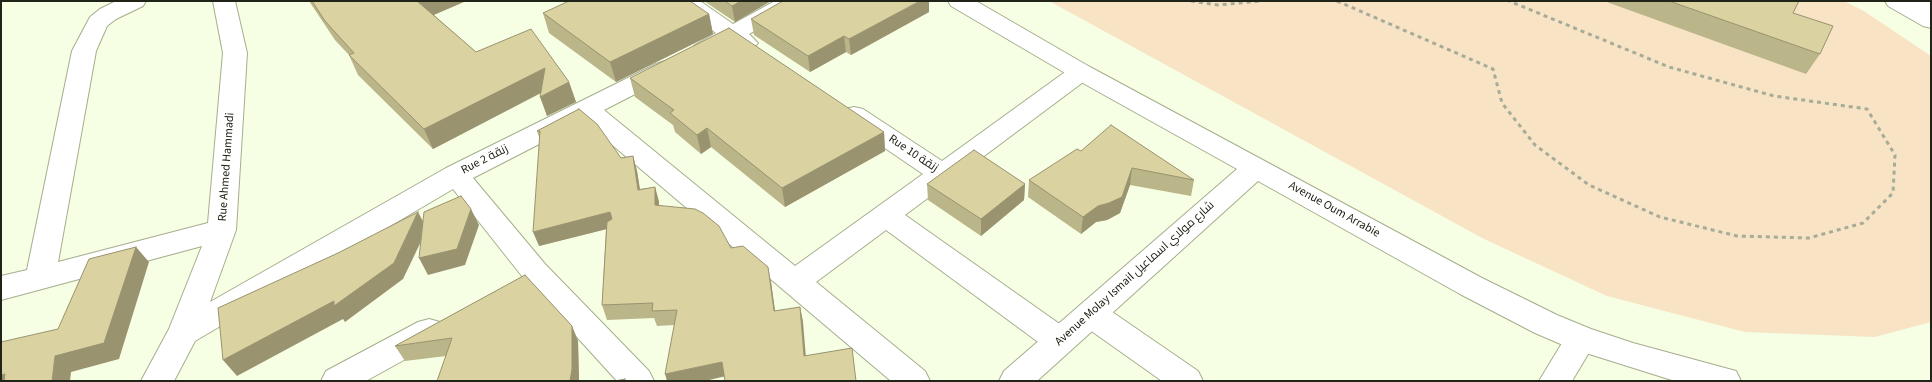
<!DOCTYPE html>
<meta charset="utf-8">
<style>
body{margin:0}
#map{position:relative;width:1932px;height:382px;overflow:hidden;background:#f6fee3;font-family:"Source Sans 3",sans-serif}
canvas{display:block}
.frame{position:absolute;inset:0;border:2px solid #202317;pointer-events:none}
</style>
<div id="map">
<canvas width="1932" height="382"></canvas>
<div class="frame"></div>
</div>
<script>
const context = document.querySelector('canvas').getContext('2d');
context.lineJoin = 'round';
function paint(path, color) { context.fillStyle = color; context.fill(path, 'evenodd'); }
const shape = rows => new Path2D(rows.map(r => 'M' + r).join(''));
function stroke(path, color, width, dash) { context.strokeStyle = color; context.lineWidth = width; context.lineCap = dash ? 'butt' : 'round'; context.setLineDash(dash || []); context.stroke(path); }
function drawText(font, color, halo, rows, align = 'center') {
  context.font = font + ' "Source Sans 3",Cairo,sans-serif'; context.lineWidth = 4; context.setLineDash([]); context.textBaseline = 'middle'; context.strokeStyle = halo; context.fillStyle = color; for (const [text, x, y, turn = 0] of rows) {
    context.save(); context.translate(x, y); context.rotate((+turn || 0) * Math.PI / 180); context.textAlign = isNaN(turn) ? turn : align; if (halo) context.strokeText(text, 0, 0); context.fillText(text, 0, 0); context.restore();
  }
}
paint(shape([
 [1049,1,1844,1,1864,11,1931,56,1931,322,1875,337,1745,332,1607,296,1484,239]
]), '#f8e4c5');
const minor = shape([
 [116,1,146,1,143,6,116,19,107,26,96,51,58,262,208,223,223,53,213,1,235,1,247,53,236,230,210,302,446,168,656,64,665,61,674,64,677,69,674,74,604,110,795,266,923,174,845,121,841,115,845,109,854,107,863,109,942,161,1072,67,1081,64,1090,67,1093,72,1090,77,905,215,1071,332,1076,341,1071,350,1060,354,1049,350,886,230,816,282,925,371,930,381,891,381,584,121,473,178,545,264,649,371,654,381,617,381,525,280,453,189,195,341,174,381,141,381,169,329,202,246,1,300,1,276,27,270,72,51,90,17,100,9,116,1],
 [673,1,700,1,733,24,775,1,803,1,800,6,749,34,758,43,754,48,746,50,732,44,711,55,703,57,695,55,691,50,695,45,716,33,676,6,673,1],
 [1906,1,1931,1,1931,12,1909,6,1906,1],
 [1091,302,1102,305,1198,371,1203,381,1162,381,1080,323,1076,314,1080,305,1091,302],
 [429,319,440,322,445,331,440,340,366,381,321,381,326,371,418,322,429,319],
 [1581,326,1592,330,1597,339,1572,381,1539,381,1570,330,1581,326]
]);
const tertiary = shape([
 [948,1,976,1,1090,67,1482,278,1557,315,1591,329,1633,343,1736,371,1741,381,1675,381,1570,348,1535,333,1460,294,1258,181,1037,381,999,381,1004,371,1237,169,1072,77,951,6,948,1],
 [1885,1,1913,1,1931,11,1931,28,1923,26,1888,6,1885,1]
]);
stroke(minor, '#a5ae8e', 2);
stroke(tertiary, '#a5ae8e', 2);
stroke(shape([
 [1191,1,1218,5,1260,1],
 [1337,1,1493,69,1502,103,1535,145,1589,185,1660,217,1737,236,1809,238,1863,223,1893,193,1895,155,1867,109,1774,96,1669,67,1509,1]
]), '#a6ac97', 3, [4, 4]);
paint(minor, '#fff');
paint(tertiary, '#fff');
paint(shape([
 [309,1,466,1,434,15,476,52,569,82,576,102,547,116,541,93,433,149,358,75,349,55,335,40],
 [704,1,771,1,735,22],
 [1604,1,1799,1,1793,13,1820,54,1806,74],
 [929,12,851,55,846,52,810,72,754,35,751,19],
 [543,13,709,14,713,34,616,82,549,33],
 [630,78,884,132,885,151,785,207,711,147,701,154,675,132,673,125,635,97],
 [579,109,621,158,633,156,637,171,640,189,655,187,659,202,659,205,731,248,771,282,775,311,800,307,803,322,724,377,674,325,657,326,654,318,607,320,602,305,606,229,539,246,540,140,537,131],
 [1081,151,1194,180,1191,196,1130,185,1120,213,1107,220,1096,222,1081,234,1028,197,1029,180],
 [927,184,1025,184,1024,200,981,236,928,200],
 [525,275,572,326,578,341,579,381,437,381,446,356,405,361,395,346]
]), '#bbb58a');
paint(shape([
 [417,1,466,1,424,19],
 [741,1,771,1,735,22,732,6],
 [920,1,929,1,929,12,851,55,849,39],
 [709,14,713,34,616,82,610,62],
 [844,36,846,52,810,72,808,56],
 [545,68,552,87,433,149,424,129],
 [569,82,576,102,547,116,540,97],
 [707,128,711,147,701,154,697,135],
 [884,132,885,151,785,207,782,188],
 [633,156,637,171,642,204,638,190],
 [1132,168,1130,185,1120,213,1107,220,1096,222,1081,234,1083,217,1098,206],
 [1025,184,1024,200,981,236,981,219],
 [655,187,659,202,659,220,655,205],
 [471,209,479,225,465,265,428,275,419,258],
 [418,212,427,229,403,279,345,322,343,319,237,376,223,360],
 [610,212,615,227,539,246,533,232],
 [136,247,149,262,119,359,71,372,70,381,52,381,55,356],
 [768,267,771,282,777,325,774,311],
 [800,307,803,322,807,370,804,356],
 [572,326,578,341,579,381,570,381],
 [722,362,726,376,705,381,667,381,665,374],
 [5,374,13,381,1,381,1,375]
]), '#999370');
const building = shape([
 [312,1,417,1,476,52,531,29,569,82,540,97,545,68,424,129,349,55,354,53,325,21,312,1],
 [569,1,690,1,709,14,610,62,543,13,569,1],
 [725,1,741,1,732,6,725,1],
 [783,1,920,1,849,39,844,36,808,56,751,19,783,1],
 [1669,1,1799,1,1793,13,1833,26,1820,54,1669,1],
 [729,28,884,132,782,188,707,128,697,135,670,113,674,110,630,78,729,28],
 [579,109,597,124,621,158,633,156,638,190,655,187,655,205,695,209,703,213,719,226,731,248,743,246,768,267,774,311,800,307,804,356,852,348,856,381,725,381,722,362,665,374,677,310,652,311,653,303,602,305,607,222,612,219,610,212,533,232,540,131,537,131,579,109],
 [1111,125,1194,180,1132,168,1122,197,1109,203,1098,206,1083,217,1029,180,1077,149,1081,151,1111,125],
 [974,150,1025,184,981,219,927,184,974,150],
 [461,196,471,209,457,249,419,258,424,212,461,196],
 [418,212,394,263,334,306,334,301,223,360,218,308,338,253,418,212],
 [136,247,104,343,55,356,52,381,4,381,5,374,1,375,1,342,58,329,89,259,136,247],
 [525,275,572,326,572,369,570,381,437,381,452,338,395,346,525,275],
 [625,379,625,381,615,381,625,379]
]);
paint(building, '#dad2a0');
stroke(building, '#999370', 1);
drawText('12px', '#202317', '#fff', [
 ["Rue 10 زنقة",913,154,34],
 ["Rue 2 زنقة",485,160,-27],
 ["Rue Ahmed Hammadi",227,167,-86],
 ["Avenue Oum Arrabie",1334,210,29],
 ["Avenue Molay Ismail شارع مولاي اسماعيل",1135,274,-42]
]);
</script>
